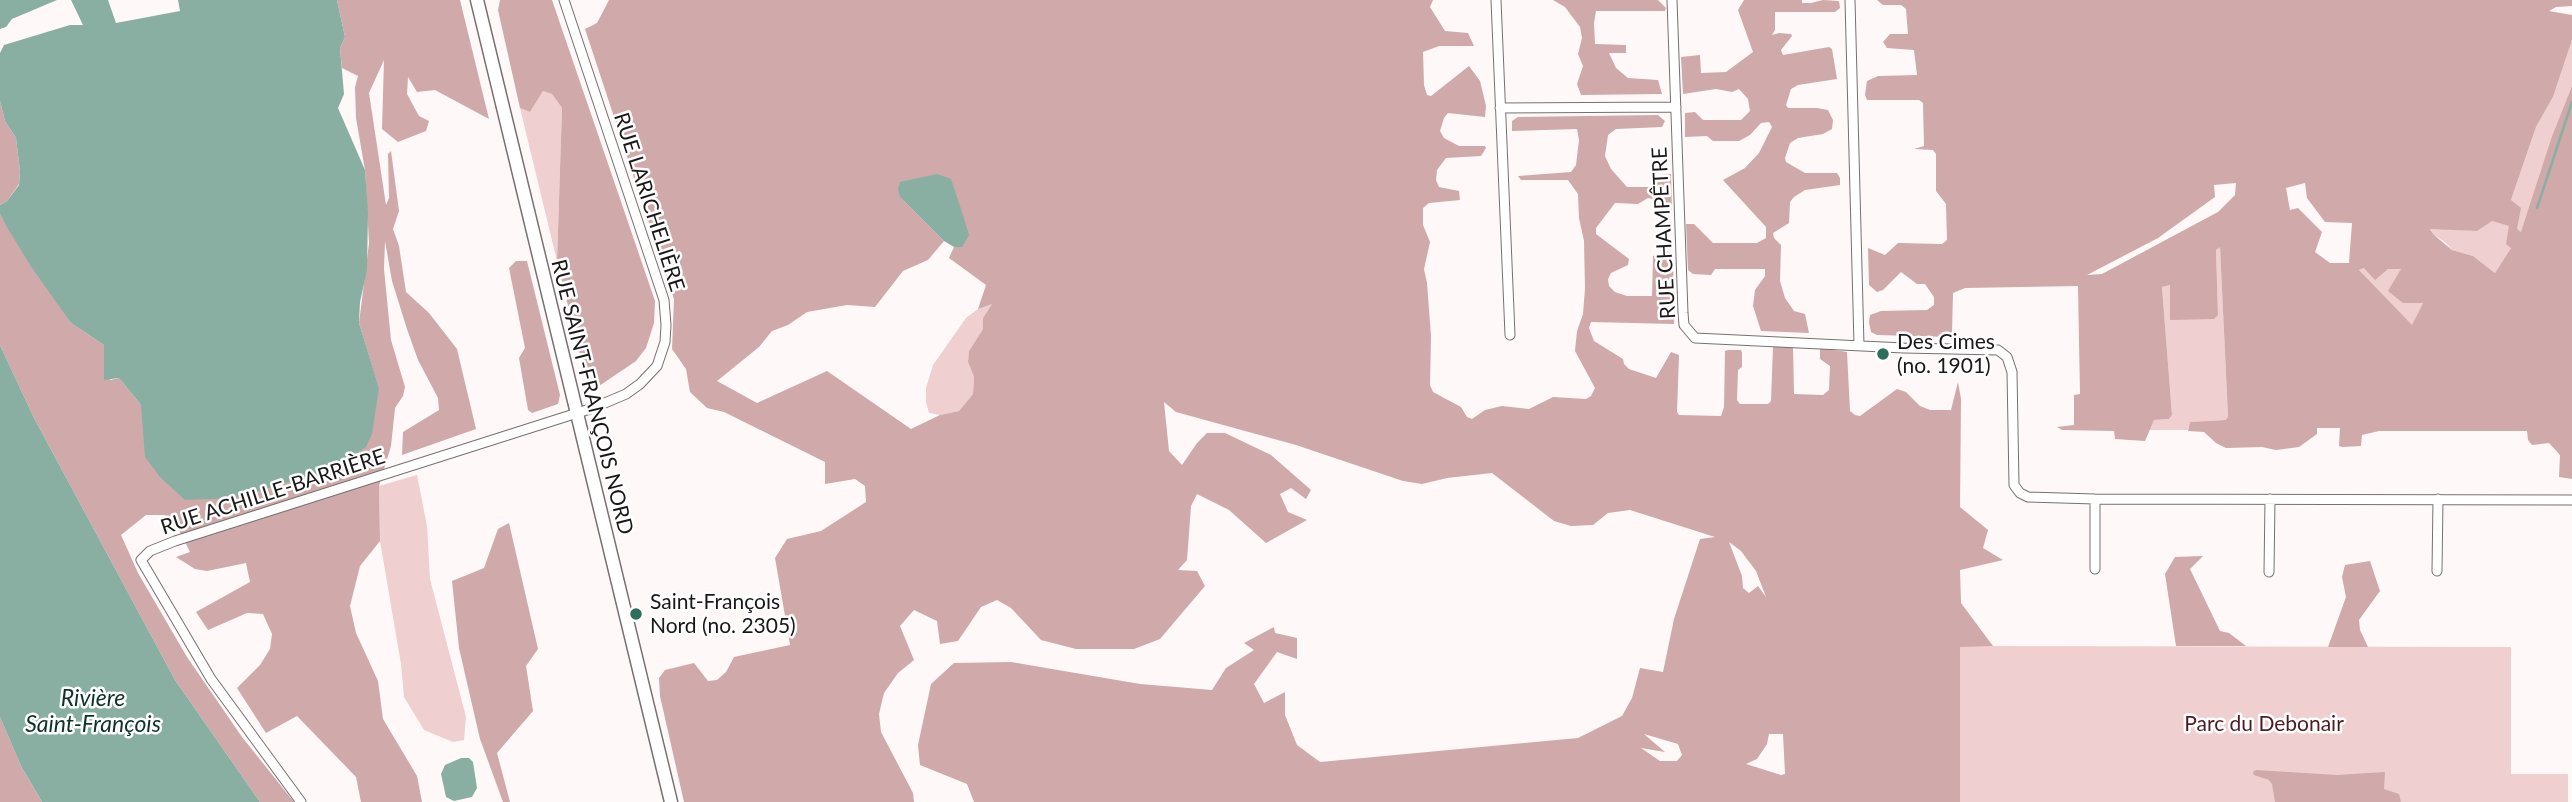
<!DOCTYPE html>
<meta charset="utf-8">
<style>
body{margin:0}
canvas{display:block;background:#fef8f8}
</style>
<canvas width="2572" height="802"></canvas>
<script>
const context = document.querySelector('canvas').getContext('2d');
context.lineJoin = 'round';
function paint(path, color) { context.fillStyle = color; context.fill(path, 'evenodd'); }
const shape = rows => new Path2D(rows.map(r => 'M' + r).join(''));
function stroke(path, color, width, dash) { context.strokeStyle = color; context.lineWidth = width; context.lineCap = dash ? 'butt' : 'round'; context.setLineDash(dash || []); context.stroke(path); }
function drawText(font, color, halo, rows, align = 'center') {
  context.font = font + ' Lato,sans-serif'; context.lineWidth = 5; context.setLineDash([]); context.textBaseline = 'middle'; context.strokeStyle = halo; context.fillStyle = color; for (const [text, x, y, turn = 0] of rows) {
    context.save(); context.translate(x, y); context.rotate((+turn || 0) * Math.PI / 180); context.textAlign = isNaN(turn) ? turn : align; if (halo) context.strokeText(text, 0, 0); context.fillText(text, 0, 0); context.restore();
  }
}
paint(shape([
 [2572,40,2572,86,2552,136,2522,232,2516,230,2511,200,2536,127,2553,97],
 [543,91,552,94,562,108,557,261,520,108,530,112],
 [2491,220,2509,226,2511,248,2495,273,2473,256,2452,250,2445,242,2434,235,2430,228,2477,231],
 [2220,246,2228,417,2225,420,2190,422,2188,430,2148,430,2154,420,2169,419,2172,415,2162,287,2170,285,2215,316,2218,315,2216,250],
 [2364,268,2401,269,2423,303,2412,326,2359,270],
 [993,303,983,318,983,329,969,351,968,362,974,377,973,394,959,411,940,415,929,413,926,402,926,388,933,365,966,318,978,309],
 [417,475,427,526,430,579,466,717,464,740,453,742,424,730,404,697,401,664,380,541,379,486],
 [1960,646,2511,647,2511,774,2568,774,2568,802,1960,802]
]), '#efcfd0');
paint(shape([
 [337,0,460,0,489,119,435,90,417,92,408,77,407,94,419,116,429,121,426,131,398,142,382,129,384,60,369,93,386,205,389,198,388,154,391,151,399,211,393,229,399,246,406,292,429,313,457,349,476,429,402,455,403,432,439,410,438,398,418,360,407,329,392,281,385,241,384,269,391,340,405,387,403,396,395,408,391,446,379,486,380,541,360,566,350,606,356,633,378,681,383,719,417,776,422,802,361,802,356,777,297,716,266,733,237,688,260,665,270,649,272,634,263,614,247,613,208,630,196,612,250,582,246,563,207,571,195,569,176,557,190,552,177,526,165,515,146,515,121,535,138,573,187,657,242,737,294,802,260,802,175,680,34,418,0,345,0,214,71,323,104,345,110,380,119,378,141,405,379,389,359,323,369,243,365,170,356,118,355,87,358,76,342,68,340,48,345,37],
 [500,0,552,0,655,301,654,323,646,348,636,361,599,386,588,387,557,261,562,108,552,94,543,91,530,112,520,108,498,10],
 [609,0,1433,0,1430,7,1445,31,1468,33,1474,46,1439,46,1423,52,1424,85,1427,95,1431,96,1469,66,1480,81,1486,106,1485,117,1448,113,1444,118,1440,131,1444,138,1459,146,1485,146,1486,148,1481,156,1446,158,1437,170,1436,180,1439,187,1459,191,1460,200,1429,203,1423,208,1423,225,1430,242,1424,269,1427,283,1431,336,1430,385,1433,392,1461,407,1467,417,1472,419,1485,410,1502,406,1529,409,1553,397,1586,399,1591,396,1595,388,1575,351,1577,331,1583,314,1585,289,1584,241,1579,218,1578,194,1568,180,1521,180,1518,176,1571,172,1576,165,1579,140,1577,129,1512,131,1512,121,1518,117,1658,115,1665,121,1662,127,1616,129,1608,135,1605,156,1611,169,1627,187,1651,187,1661,175,1671,174,1672,213,1661,210,1658,200,1648,198,1638,204,1615,203,1596,228,1596,234,1629,259,1628,265,1611,273,1608,279,1609,286,1615,292,1627,296,1652,296,1653,256,1667,251,1673,254,1674,324,1591,322,1589,328,1594,341,1623,359,1624,364,1629,369,1656,378,1671,352,1679,355,1677,412,1679,415,1721,416,1724,407,1725,351,1728,350,1741,350,1742,353,1742,367,1738,370,1737,400,1740,404,1768,404,1771,401,1773,347,1793,346,1794,394,1823,395,1829,390,1830,366,1820,359,1820,348,1847,352,1850,411,1855,415,1860,416,1897,389,1906,392,1920,406,1930,410,1951,410,1958,382,1961,399,1960,507,1988,530,1983,548,2003,560,1960,570,1961,603,1993,646,1960,647,1960,802,974,802,967,784,920,765,918,745,931,684,954,663,1011,662,1140,684,1212,690,1226,668,1254,650,1244,643,1274,627,1275,633,1297,638,1297,659,1277,652,1254,684,1264,703,1285,692,1285,715,1297,745,1320,762,1578,738,1622,716,1632,698,1640,668,1663,672,1674,619,1700,539,1715,537,1630,510,1608,513,1593,525,1571,526,1554,521,1492,473,1447,478,1422,484,1403,481,1296,445,1176,412,1164,402,1169,451,1182,465,1197,443,1207,433,1225,433,1271,455,1311,490,1306,499,1291,488,1280,494,1288,512,1307,520,1266,543,1229,510,1197,494,1191,506,1187,560,1178,570,1197,571,1205,586,1160,639,1134,649,1076,649,1041,640,1011,608,997,600,981,607,958,641,940,644,937,621,914,610,900,626,914,660,898,673,884,693,879,714,881,732,913,793,914,802,684,802,660,696,659,678,665,670,694,663,708,681,717,680,726,672,734,657,790,645,775,558,787,539,821,531,866,502,865,486,855,479,825,484,825,462,724,412,707,408,690,392,686,369,672,349,674,299,585,29,597,23],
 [900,197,962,247,954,247,949,258,986,285,978,309,992,304,983,318,983,329,969,351,968,362,974,377,973,394,959,411,940,415,911,429,827,371,757,403,717,381,759,347,772,331,788,325,807,312,847,305,875,307,903,271,928,260,944,241],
 [1729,542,1741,551,1756,571,1766,597,1758,586,1749,593,1743,588,1742,576],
 [1644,734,1678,744,1682,755,1677,761,1660,761,1641,748,1665,752],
 [1769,734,1783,734,1785,774,1781,775,1746,764,1757,759,1767,744],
 [1553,0,1658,0,1666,8,1665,11,1596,11,1594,23,1595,44,1626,45,1626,53,1609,53,1616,68,1628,78,1658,80,1662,94,1581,95,1577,84,1583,66,1578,54,1582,38,1580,27,1565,7],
 [1744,0,1802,0,1802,3,1811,3,1823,0,1839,1,1840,8,1835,12,1775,12,1775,30,1772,35,1779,33,1791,34,1792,36,1781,50,1783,55,1829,47,1832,49,1837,79,1798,85,1791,89,1786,105,1788,108,1817,108,1828,110,1833,120,1832,129,1823,134,1798,138,1790,143,1785,158,1786,162,1805,173,1837,173,1840,178,1840,185,1805,190,1794,197,1790,202,1789,223,1773,233,1774,238,1781,245,1780,281,1785,298,1794,311,1805,314,1809,333,1761,331,1753,306,1755,290,1765,276,1765,269,1715,269,1711,275,1693,274,1688,270,1686,224,1694,224,1713,243,1757,243,1766,238,1766,227,1723,180,1745,168,1759,153,1772,127,1769,122,1761,123,1750,135,1739,141,1713,141,1707,136,1685,137,1685,113,1695,112,1703,120,1741,120,1750,111,1748,99,1739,89,1732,92,1716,89,1683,94,1681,57,1700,55,1701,73,1726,72,1753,52,1738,10],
 [1877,0,2572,0,2572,6,2556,7,2549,11,2572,15,2572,40,2553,97,2536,127,2511,200,2521,208,2517,229,2521,232,2552,136,2572,86,2572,479,2559,477,2560,455,2549,443,2532,445,2528,440,2527,431,2379,431,2362,435,2361,446,2342,447,2339,446,2340,428,2317,428,2317,434,2299,447,2276,450,2262,447,2226,448,2216,443,2204,432,2188,431,2190,422,2225,420,2228,417,2220,247,2216,250,2218,315,2214,319,2170,320,2170,285,2162,287,2172,415,2169,419,2154,420,2145,441,2115,439,2114,431,2062,430,2057,427,2074,425,2074,395,2080,394,2078,286,1965,288,1953,293,1952,334,1950,337,1877,335,1871,332,1869,322,1870,315,1881,311,1927,310,1934,305,1934,297,1925,284,1917,284,1901,272,1883,290,1877,292,1869,285,1868,248,1885,255,1898,243,1942,244,1947,240,1946,204,1936,191,1936,154,1933,150,1914,149,1924,146,1923,103,1919,100,1867,100,1865,95,1867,81,1878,76,1917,75,1914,50,1887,48,1883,42,1890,34,1908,34,1906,9,1901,5,1883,5],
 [2236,183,2235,195,2218,212,2102,274,2087,275,2158,238,2215,197,2214,185],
 [2305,183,2307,198,2325,222,2352,223,2349,263,2330,263,2315,252,2322,232,2298,208,2290,210,2286,188],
 [2492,221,2509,226,2506,244,2511,248,2495,273,2473,256,2452,250,2434,235,2430,229,2477,231],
 [2364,268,2375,280,2388,269,2401,269,2388,291,2403,303,2423,303,2412,325,2359,270],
 [0,101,5,121,16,138,20,171,19,184,7,201,0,205],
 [516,261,527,261,560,395,558,404,532,413,528,410,519,358,525,348,509,268],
 [509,523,538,649,526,666,533,711,497,753,510,802,503,802,480,739,459,648,452,581,484,568,498,529],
 [2203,556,2190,569,2220,631,2229,633,2246,646,2176,646,2165,574,2175,557],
 [2370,561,2380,591,2359,620,2360,630,2368,647,2328,647,2346,597,2342,577,2345,565],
 [0,717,21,766,42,802,0,802],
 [2256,770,2337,775,2385,772,2384,789,2399,794,2401,802,2275,802,2272,784,2269,780,2254,775,2253,772]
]), '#d0a9aa');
paint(shape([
 [0,0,57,0,12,19,6,27,0,29],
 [71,0,108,0,116,23,180,11,178,0,337,0,345,37,340,48,344,94,338,108,365,170,368,212,367,270,360,302,359,323,379,388,372,434,366,447,330,470,234,498,185,500,160,477,145,457,141,405,119,378,104,380,104,345,71,323,32,268,8,229,0,214,0,205,7,201,19,185,20,171,16,138,5,121,0,101,0,53,4,45,70,25,83,25],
 [937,174,951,179,960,206,969,235,962,247,954,247,944,241,900,197,898,189,900,182],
 [0,345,34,418,175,680,260,802,42,802,38,795,21,766,0,717],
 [461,758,469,758,473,762,477,788,472,797,454,801,446,797,441,774,445,765]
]), '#89afa3');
stroke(shape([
 [2537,208,2572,102]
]), '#89afa3', 2.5);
const street = shape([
 [1496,0,1510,335],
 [1672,0,1683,313,1684,325,1695,338,1904,348,1998,350,2007,357,2012,372,2014,485,2020,493,2028,497,2095,499,2572,500],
 [1850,0,1859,345],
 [1500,108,1676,107],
 [2095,569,2095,499],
 [2437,571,2438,499],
 [2269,572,2270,499],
 [301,802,211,679,141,560,150,551,175,541,593,408,626,394,640,384,657,366,665,342,666,325,664,300,564,0]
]);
const secondary = shape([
 [477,0,671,802]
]);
stroke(street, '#767171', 11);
stroke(secondary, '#767171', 15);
stroke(street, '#fff', 9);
stroke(secondary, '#fff', 12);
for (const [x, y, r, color] of [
 [1883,354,7,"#2d6e5c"],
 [636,614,7,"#2d6e5c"]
]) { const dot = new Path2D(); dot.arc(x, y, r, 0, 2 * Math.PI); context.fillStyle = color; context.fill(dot); stroke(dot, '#fff', 2.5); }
drawText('21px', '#1a1718', '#fff', [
 ["RUE LARICHELIÈRE",649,202,72],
 ["RUE CHAMPÊTRE",1664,233,-93],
 ["RUE SAINT-FRANÇOIS NORD",592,397,76],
 ["RUE ACHILLE-BARRIÈRE",273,492,-18]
]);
drawText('21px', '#1a1718', '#fff', [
 ["Des Cimes",1897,342],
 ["(no. 1901)",1897,366],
 ["Saint-François",650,602],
 ["Nord (no. 2305)",650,626]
], 'left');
drawText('21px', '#4d1b21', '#fff', [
 ["Parc du Debonair",2264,724]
]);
drawText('italic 23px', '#0e3329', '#fff', [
 ["Rivière",93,699],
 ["Saint-François",93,725]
]);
</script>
